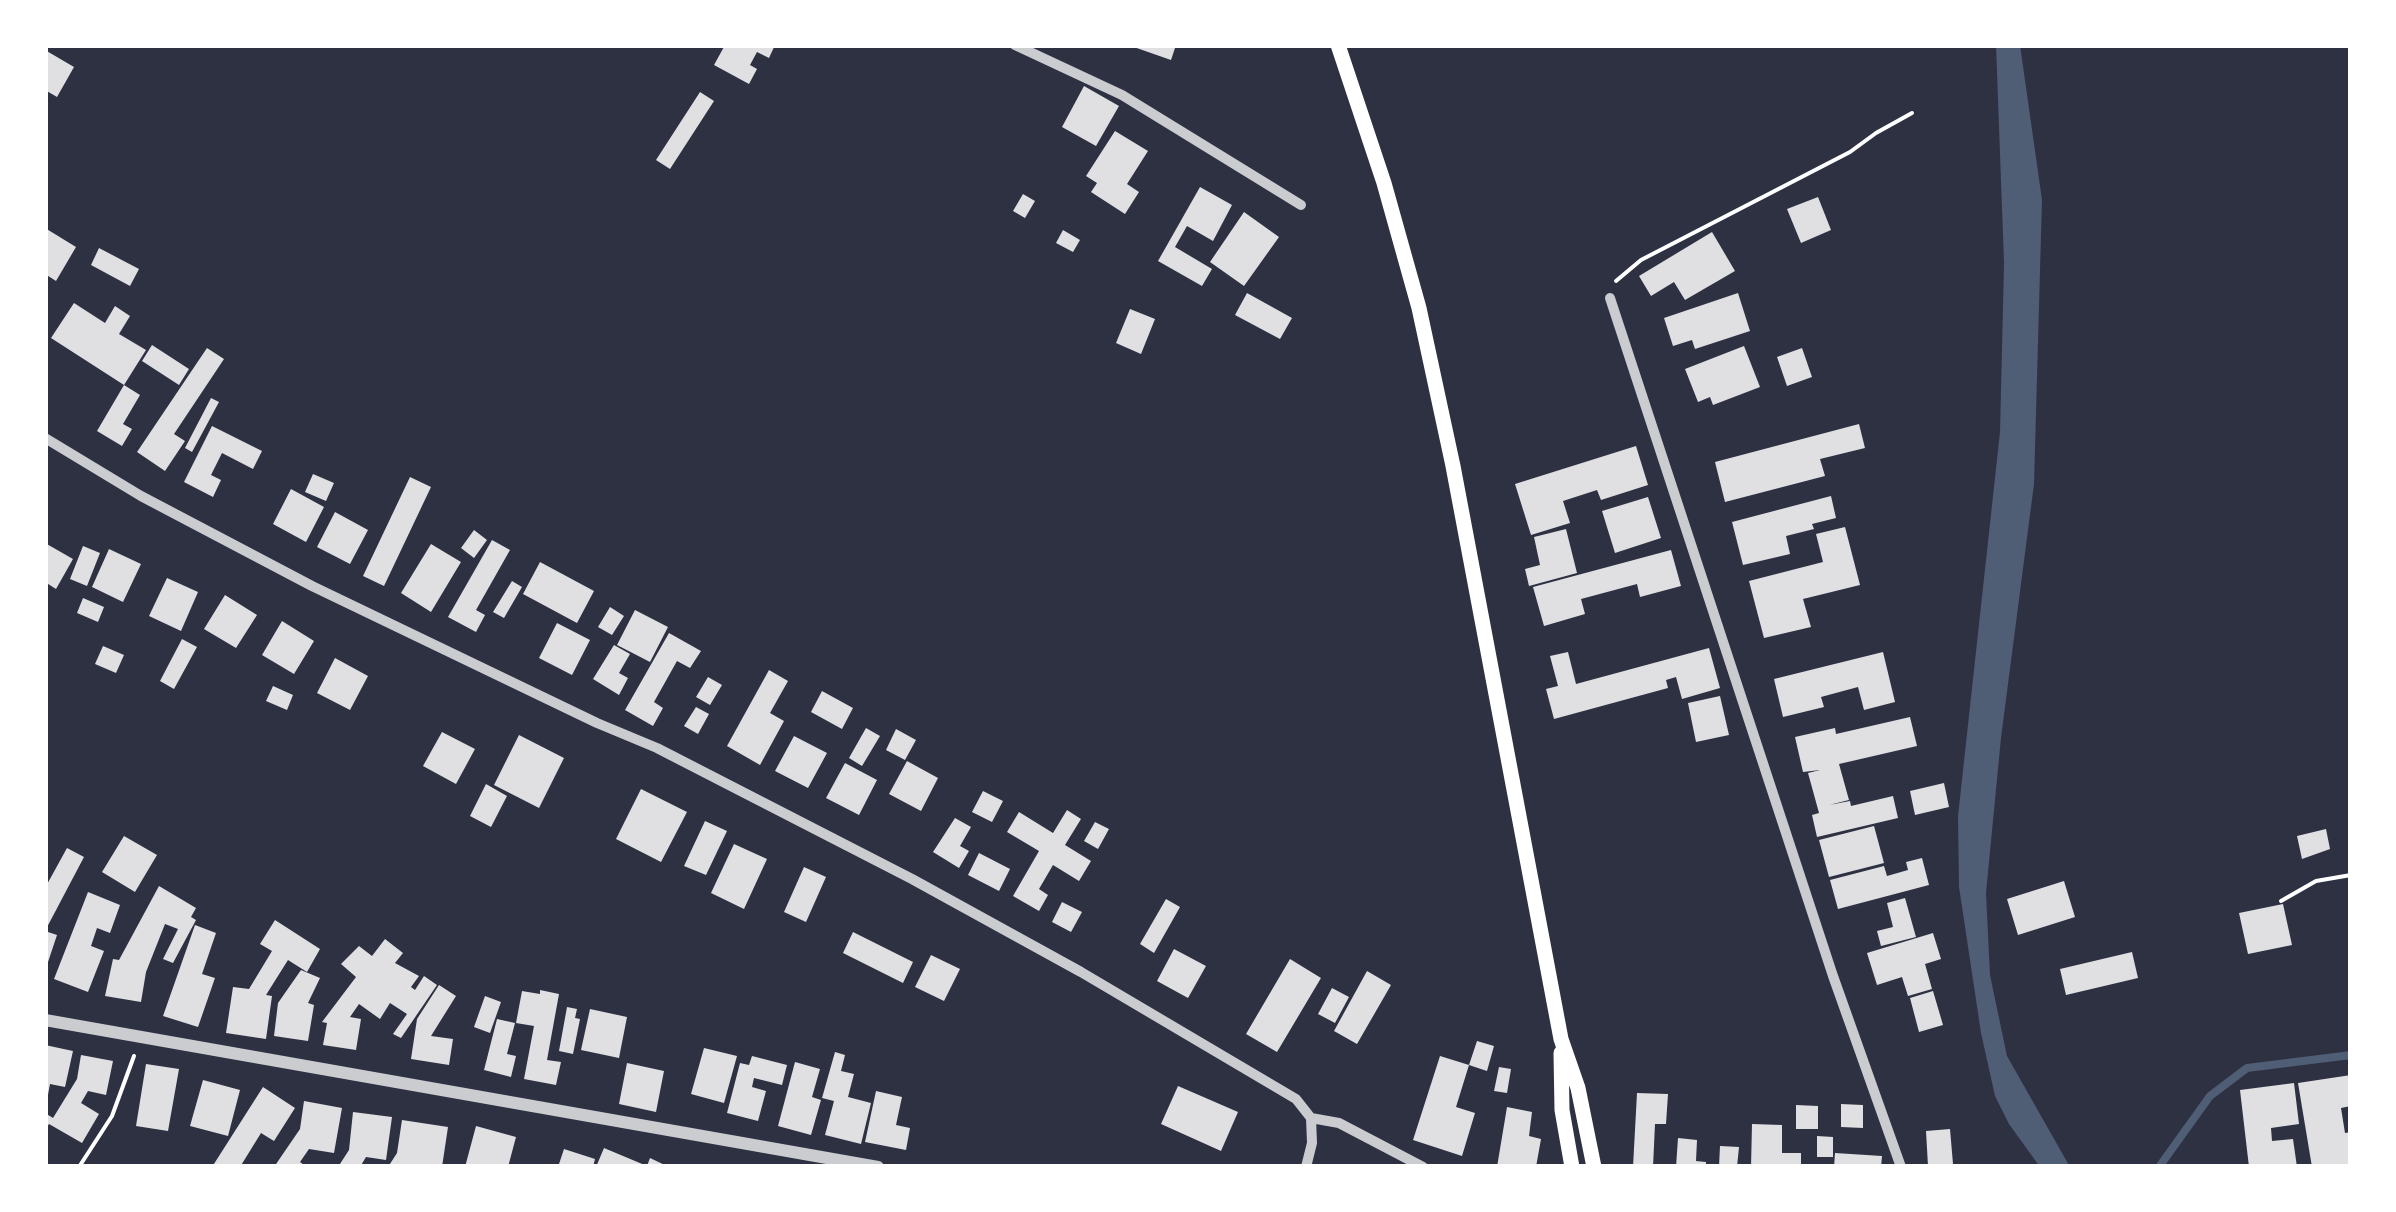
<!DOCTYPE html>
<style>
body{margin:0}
#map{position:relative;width:2396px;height:1212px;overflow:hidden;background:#2d3142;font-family:Literata,serif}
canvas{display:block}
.frame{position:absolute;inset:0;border:48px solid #fff;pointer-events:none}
</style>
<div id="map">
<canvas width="2396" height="1212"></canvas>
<div class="frame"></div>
</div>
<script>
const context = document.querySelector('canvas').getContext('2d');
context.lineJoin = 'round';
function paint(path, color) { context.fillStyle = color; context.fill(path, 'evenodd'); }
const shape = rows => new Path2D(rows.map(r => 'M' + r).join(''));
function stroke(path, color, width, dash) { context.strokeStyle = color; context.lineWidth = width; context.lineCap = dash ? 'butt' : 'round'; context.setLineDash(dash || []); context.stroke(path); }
paint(shape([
 [1996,45,2020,45,2042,200,2034,484,2001,738,1986,893,1990,975,2007,1056,2070,1167,2040,1167,2009,1124,1995,1096,1981,1033,1959,887,1958,816,2000,432,2004,263]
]), '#4f5d75');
stroke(shape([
 [2159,1167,2210,1096,2247,1068,2351,1055]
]), '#4f5d75', 8);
paint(shape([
 [725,45,775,45,769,58,757,52,750,65,757,69,749,84,714,65],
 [1128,45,1176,45,1171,60],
 [45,50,74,67,57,97,45,90],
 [1084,86,1119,106,1096,146,1062,127],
 [700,92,714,101,670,169,656,160],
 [1115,131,1148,151,1127,184,1139,192,1125,214,1091,192,1097,183,1086,176],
 [1200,187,1232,205,1213,241,1187,226,1175,247,1212,269,1202,286,1158,261],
 [1023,194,1035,201,1025,218,1013,211],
 [1818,197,1831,230,1801,243,1787,209],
 [1244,212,1279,237,1244,286,1210,262],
 [45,228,76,247,56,281,45,274],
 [1063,230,1080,240,1073,252,1056,243],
 [1712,232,1735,271,1685,300,1674,282,1651,296,1639,276],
 [99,248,139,269,130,286,91,265],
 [1247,293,1292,318,1280,339,1235,315],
 [1738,293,1750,331,1695,349,1692,340,1673,346,1664,318],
 [74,303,105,323,115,306,130,316,119,334,146,350,124,385,51,338],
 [1130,309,1155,319,1141,354,1116,343],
 [152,345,189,369,179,385,142,361],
 [1744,346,1760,387,1713,405,1710,397,1698,402,1685,369],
 [207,348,224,359,174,434,185,441,165,471,137,452],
 [1802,348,1812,377,1787,386,1777,357],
 [124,385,140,395,123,424,132,429,122,446,97,431],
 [211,398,219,402,192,452,185,448],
 [1859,424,1865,448,1820,459,1825,476,1725,502,1715,462],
 [212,426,262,451,253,469,222,453,211,475,221,480,213,497,184,482],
 [1636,446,1648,485,1601,500,1597,490,1563,501,1570,523,1531,535,1515,484],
 [313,474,334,483,326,501,305,492],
 [410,477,431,487,384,586,363,576],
 [291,489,324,507,306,542,273,524],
 [1831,496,1836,518,1812,524,1814,529,1786,536,1790,554,1743,565,1732,522],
 [1648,497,1661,538,1615,553,1602,511],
 [335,512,368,530,350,564,317,547],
 [1845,527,1860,585,1803,599,1811,627,1764,638,1749,581,1823,562,1816,534],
 [1566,529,1577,573,1529,586,1525,569,1540,565,1534,537],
 [474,530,487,540,474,558,461,548],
 [492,540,510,550,476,610,485,615,476,632,448,617],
 [45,543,73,559,56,589,45,582],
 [431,544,461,562,431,612,401,593],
 [83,546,100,553,87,586,70,579],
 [109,549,141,564,123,602,92,587],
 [1671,550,1681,586,1640,597,1637,584,1581,599,1585,614,1544,626,1533,587],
 [540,562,594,591,577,623,523,594],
 [167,578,198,592,181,631,149,616],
 [512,581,522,587,504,618,493,612],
 [225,595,257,615,236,648,204,629],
 [83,598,104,607,98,622,77,613],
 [610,607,624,616,612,635,598,627],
 [635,610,668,627,650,662,617,645],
 [282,621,314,641,294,674,262,655],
 [557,623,590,640,572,675,539,658],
 [669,633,701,651,690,668,677,661,654,702,663,708,653,726,625,710],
 [182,639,197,647,174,689,160,681],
 [614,645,630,654,619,673,628,678,619,695,593,679],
 [103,646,124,655,116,673,95,664],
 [1709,648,1720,688,1682,699,1676,677,1666,680,1668,688,1554,719,1546,689,1558,686,1550,656,1568,652,1576,684],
 [1883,652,1895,702,1864,710,1858,687,1821,697,1824,707,1783,717,1774,679],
 [335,658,368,676,350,710,317,693],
 [769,670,788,681,770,713,784,721,760,765,727,746],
 [708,677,722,685,710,705,696,697],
 [273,686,293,695,287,710,266,701],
 [822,691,853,708,842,729,811,712],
 [1720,696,1729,735,1696,742,1688,703],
 [696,707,709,714,698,734,684,726],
 [1910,717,1917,746,1839,764,1849,800,1829,805,1850,801,1851,806,1893,796,1898,818,1817,837,1812,815,1819,813,1808,773,1820,770,1803,772,1795,737,1835,728,1836,734],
 [866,728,880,736,862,766,849,758],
 [896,729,916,740,905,760,886,750],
 [442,732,475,749,456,784,423,766],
 [519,735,564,758,539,808,494,785],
 [794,736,827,753,808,788,775,771],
 [907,761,938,778,921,811,889,794],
 [845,763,877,780,859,815,826,798],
 [1944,783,1949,807,1915,815,1910,791],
 [486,784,507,796,491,827,470,816],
 [641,789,687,812,661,862,616,839],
 [983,791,1003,801,992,822,972,812],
 [1067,810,1081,819,1065,845,1091,861,1079,881,1053,865,1039,889,1048,895,1039,911,1013,896,1039,851,1007,832,1019,812,1053,833],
 [955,818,971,827,960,846,969,851,959,868,933,852],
 [705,821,727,831,706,875,684,866],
 [1095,822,1109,829,1098,849,1084,841],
 [1874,826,1884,863,1829,877,1819,840],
 [2326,829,2330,849,2302,859,2297,836],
 [124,836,157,855,135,892,102,872],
 [734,844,767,859,744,909,711,893],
 [67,848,84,857,45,931,57,935,45,971,45,888],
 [979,853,1010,869,999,891,968,875],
 [1922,858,1929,885,1838,909,1830,880,1884,866,1887,876,1908,870,1906,862],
 [804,867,826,877,806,922,784,912],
 [2064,881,2075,917,2018,935,2007,899],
 [159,886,196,908,191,917,196,920,173,963,163,959,178,929,165,924,146,972,141,1002,105,996,113,959,119,960],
 [88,892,120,905,110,933,97,928,91,946,104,951,88,992,54,979],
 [1905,898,1916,937,1881,946,1877,931,1893,927,1887,903],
 [1166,899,1180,907,1154,953,1140,944],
 [1062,902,1082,912,1071,932,1052,922],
 [2283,904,2292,945,2248,954,2239,913],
 [275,920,320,949,307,972,288,960,266,995,272,996,266,1039,226,1033,233,987,249,989,272,951,260,944],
 [195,925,216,933,202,974,215,978,198,1027,163,1016],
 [853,932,913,962,903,983,843,953],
 [1933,933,1941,959,1925,964,1932,989,1908,996,1902,977,1877,985,1867,953],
 [385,939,403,953,395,963,419,976,411,987,415,990,424,976,437,985,401,1038,393,1034,407,1014,390,1003,380,1019,359,1004,350,1017,361,1019,356,1050,323,1045,327,1023,322,1022,356,977,341,964,359,946,372,956],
 [1174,949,1206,966,1188,998,1157,981],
 [2132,952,2138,978,2066,995,2060,969],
 [931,955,960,969,944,1001,915,987],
 [1290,959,1321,978,1277,1052,1246,1034],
 [301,970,320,978,308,1003,314,1005,308,1041,274,1036,278,1003],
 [1367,971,1391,985,1357,1044,1334,1031],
 [439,985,456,996,431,1036,453,1039,449,1065,411,1059,417,1019],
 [1332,988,1349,997,1335,1023,1318,1014],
 [540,990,559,994,547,1060,561,1062,556,1085,524,1079,534,1026,516,1023,522,991,540,994],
 [1933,991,1943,1025,1919,1032,1910,998],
 [485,996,501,1002,490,1033,474,1027],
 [567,1007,577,1009,575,1018,580,1019,573,1054,559,1051],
 [590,1009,627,1017,619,1058,581,1050],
 [497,1019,515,1023,507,1054,516,1056,511,1077,484,1070],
 [1477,1041,1494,1046,1487,1071,1469,1065],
 [45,1045,73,1051,65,1087,50,1084,47,1100],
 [704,1048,737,1056,724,1103,691,1094],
 [835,1052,845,1055,841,1071,854,1074,848,1097,871,1103,861,1144,825,1135,834,1101,822,1098],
 [81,1055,113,1061,106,1095,88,1091,81,1103,99,1114,82,1143,49,1124,45,1130,45,1113,53,1118,77,1079],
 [752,1056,787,1065,782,1085,754,1078,752,1087,766,1091,758,1121,727,1113,740,1063,749,1065],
 [1440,1056,1469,1065,1456,1107,1475,1113,1462,1156,1413,1140],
 [795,1062,820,1069,812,1097,821,1100,811,1135,778,1126],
 [627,1063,664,1071,656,1112,619,1104],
 [146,1064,179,1069,168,1131,136,1126],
 [1499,1067,1511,1069,1507,1093,1494,1091],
 [2351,1075,2351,1106,2341,1108,2345,1133,2351,1132,2351,1167,2312,1167,2298,1083],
 [203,1080,240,1090,228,1136,190,1126],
 [2294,1083,2299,1124,2271,1128,2272,1141,2293,1139,2297,1167,2249,1167,2240,1090],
 [1178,1086,1238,1112,1221,1151,1161,1124],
 [263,1087,295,1108,274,1141,261,1133,240,1167,212,1167],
 [876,1091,902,1097,896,1125,910,1128,906,1150,865,1142],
 [1637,1093,1668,1094,1666,1124,1655,1124,1653,1167,1633,1167],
 [304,1101,342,1108,334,1153,309,1149,300,1162,307,1167,274,1167,300,1129],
 [1841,1104,1863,1105,1863,1128,1841,1127],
 [1796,1105,1818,1106,1818,1129,1796,1129],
 [1507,1107,1532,1112,1529,1136,1541,1139,1536,1167,1497,1167],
 [353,1112,392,1117,386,1160,366,1157,360,1167,338,1167,349,1150],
 [402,1120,448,1127,442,1167,388,1167,397,1153],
 [1752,1124,1782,1125,1782,1153,1801,1153,1801,1167,1751,1167],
 [476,1126,516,1137,508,1167,465,1167],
 [1950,1129,1953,1164,1928,1166,1926,1131],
 [1817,1136,1833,1137,1833,1157,1817,1157],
 [1678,1138,1697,1140,1696,1161,1706,1162,1706,1167,1676,1167],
 [1720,1146,1739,1147,1737,1167,1719,1167],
 [604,1148,647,1166,650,1158,669,1167,596,1167],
 [564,1149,595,1159,593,1167,558,1167],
 [1835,1153,1882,1156,1881,1167,1834,1167]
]), '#e0e0e3');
stroke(shape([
 [1616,281,1641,260,1850,152,1876,133,1912,113],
 [2281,901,2316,881,2351,875],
 [79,1167,112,1116,134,1056]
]), '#fff', 4);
stroke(shape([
 [1015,45,1122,95,1301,205],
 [1610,298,1833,976,1901,1167],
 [45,438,141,496,312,586,597,723,657,748,912,879,1081,972,1296,1099,1311,1118,1312,1143,1306,1167],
 [1311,1118,1339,1123,1423,1167]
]), '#caccd0', 10);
stroke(shape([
 [45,1020,878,1167]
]), '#caccd0', 12);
stroke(shape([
 [1338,45,1384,183,1419,308,1453,466,1561,1039,1578,1088,1594,1167],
 [1561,1053,1562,1110,1572,1167]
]), '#fff', 15);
</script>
